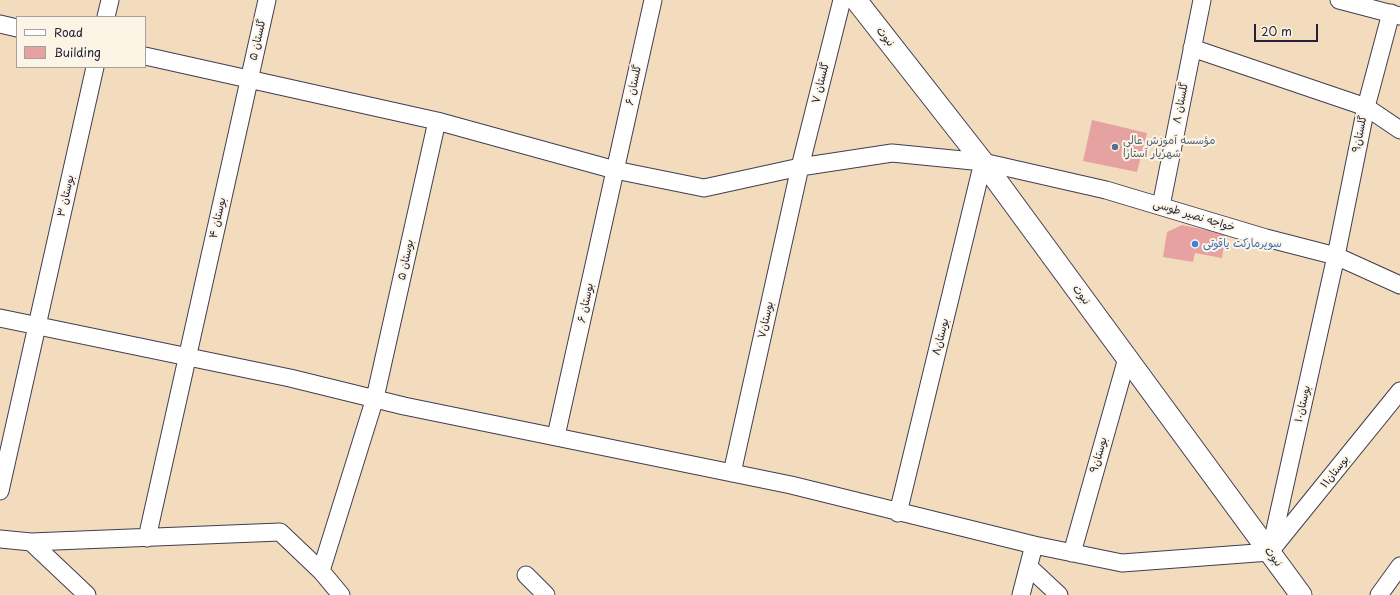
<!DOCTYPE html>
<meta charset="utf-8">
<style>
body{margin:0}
#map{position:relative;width:1400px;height:595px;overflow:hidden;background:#f3dcbd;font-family:"Playpen Sans",sans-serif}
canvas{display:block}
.legend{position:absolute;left:16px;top:16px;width:130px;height:52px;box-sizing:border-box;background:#fcf5e5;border:1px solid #a5a1a1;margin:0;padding:5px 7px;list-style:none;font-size:12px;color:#22223b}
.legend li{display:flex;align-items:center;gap:8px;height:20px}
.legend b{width:20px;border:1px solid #a5a1a1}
.scale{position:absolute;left:1254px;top:24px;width:64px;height:18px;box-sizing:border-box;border:2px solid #22223b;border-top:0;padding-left:5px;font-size:12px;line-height:14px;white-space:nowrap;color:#22223b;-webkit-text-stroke:3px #fcf5e5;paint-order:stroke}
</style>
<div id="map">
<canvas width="1400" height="595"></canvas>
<ul class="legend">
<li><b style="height:5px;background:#fff"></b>Road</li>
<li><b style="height:11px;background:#e6a2a1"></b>Building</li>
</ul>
<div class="scale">20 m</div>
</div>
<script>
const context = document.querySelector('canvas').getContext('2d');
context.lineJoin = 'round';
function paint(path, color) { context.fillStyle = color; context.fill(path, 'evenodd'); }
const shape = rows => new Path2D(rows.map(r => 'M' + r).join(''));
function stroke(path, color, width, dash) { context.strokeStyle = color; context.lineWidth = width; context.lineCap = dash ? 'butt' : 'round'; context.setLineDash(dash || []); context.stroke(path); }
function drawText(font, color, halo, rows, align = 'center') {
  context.font = font + ' "Playpen Sans","Playpen Sans Arabic",sans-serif'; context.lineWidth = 4; context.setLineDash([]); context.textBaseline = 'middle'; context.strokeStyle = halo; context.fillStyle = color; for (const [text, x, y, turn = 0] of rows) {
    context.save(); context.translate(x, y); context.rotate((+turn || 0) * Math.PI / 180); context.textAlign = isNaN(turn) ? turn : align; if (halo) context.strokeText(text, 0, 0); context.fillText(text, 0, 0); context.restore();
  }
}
paint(shape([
 [1092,120,1147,133,1137,172,1083,161],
 [1182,225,1226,234,1222,258,1195,253,1193,262,1163,257,1167,232]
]), '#e6a2a1');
const minor = shape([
 [1339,0,1400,16],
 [106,17,110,0],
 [0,24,17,28],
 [1192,48,1366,107,1400,130],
 [145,56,437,121,615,170,704,188,800,167,892,153,983,162,1106,190,1266,238,1336,256,1400,285],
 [1161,206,1202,0],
 [0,318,290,378,404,406,791,485,1034,545,1122,563,1270,552],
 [556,436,653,0],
 [732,473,800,167,842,0],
 [0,491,95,67],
 [898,513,983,162],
 [147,538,267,0],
 [0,539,31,542,280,532,321,571,341,595],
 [31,542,87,595],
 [1272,549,1400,391],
 [1270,552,1336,256,1366,107,1391,13],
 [1072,553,1127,358],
 [1029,567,1059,595],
 [321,571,375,398,437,121],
 [526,575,546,595],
 [1021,595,1034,545],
 [1379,595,1400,566]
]);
const tertiary = shape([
 [856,0,983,162,1301,595]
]);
stroke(minor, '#413e4e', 19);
stroke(tertiary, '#413e4e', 23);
stroke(minor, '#fff', 17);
stroke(tertiary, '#fff', 21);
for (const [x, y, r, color] of [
 [1115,147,4,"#5c6f8a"],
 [1195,244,4,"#3f7fe0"]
]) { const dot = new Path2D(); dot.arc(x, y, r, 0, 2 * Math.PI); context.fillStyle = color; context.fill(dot); stroke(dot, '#fcf5e5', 1.5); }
drawText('11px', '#22223b', '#fcf5e5', [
 ["نبوت",885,37,52],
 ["گلستان ۵",258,40,-77],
 ["گلستان ۷",821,83,-76],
 ["گلستان ۶",634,85,-78],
 ["گلستان ۸",1181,103,-79],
 ["گلستان۹",1360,134,-79],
 ["بوستان ۳",66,196,-77],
 ["خواجه نصیر طوسی",1194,216,17],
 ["بوستان ۴",218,218,-77],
 ["بوستان ۵",406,260,-78],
 ["نبوت",1081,295,54],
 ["بوستان ۶",586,303,-78],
 ["بوستان۷",766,320,-77],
 ["بوستان۸",941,337,-76],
 ["بوستان۱۰",1303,404,-77],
 ["بوستان۹",1099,455,-74],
 ["بوستان۱۱",1335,472,-51],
 ["نبوت",1273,557,54]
]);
drawText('11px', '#4e5e75', '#fcf5e5', [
 ["مؤسسه آموزش عالی",1123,141],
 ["شهریار آستارا",1123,154]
], 'left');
drawText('11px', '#366cbe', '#fcf5e5', [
 ["سوپرمارکت یاقوتی",1203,244]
], 'left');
</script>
